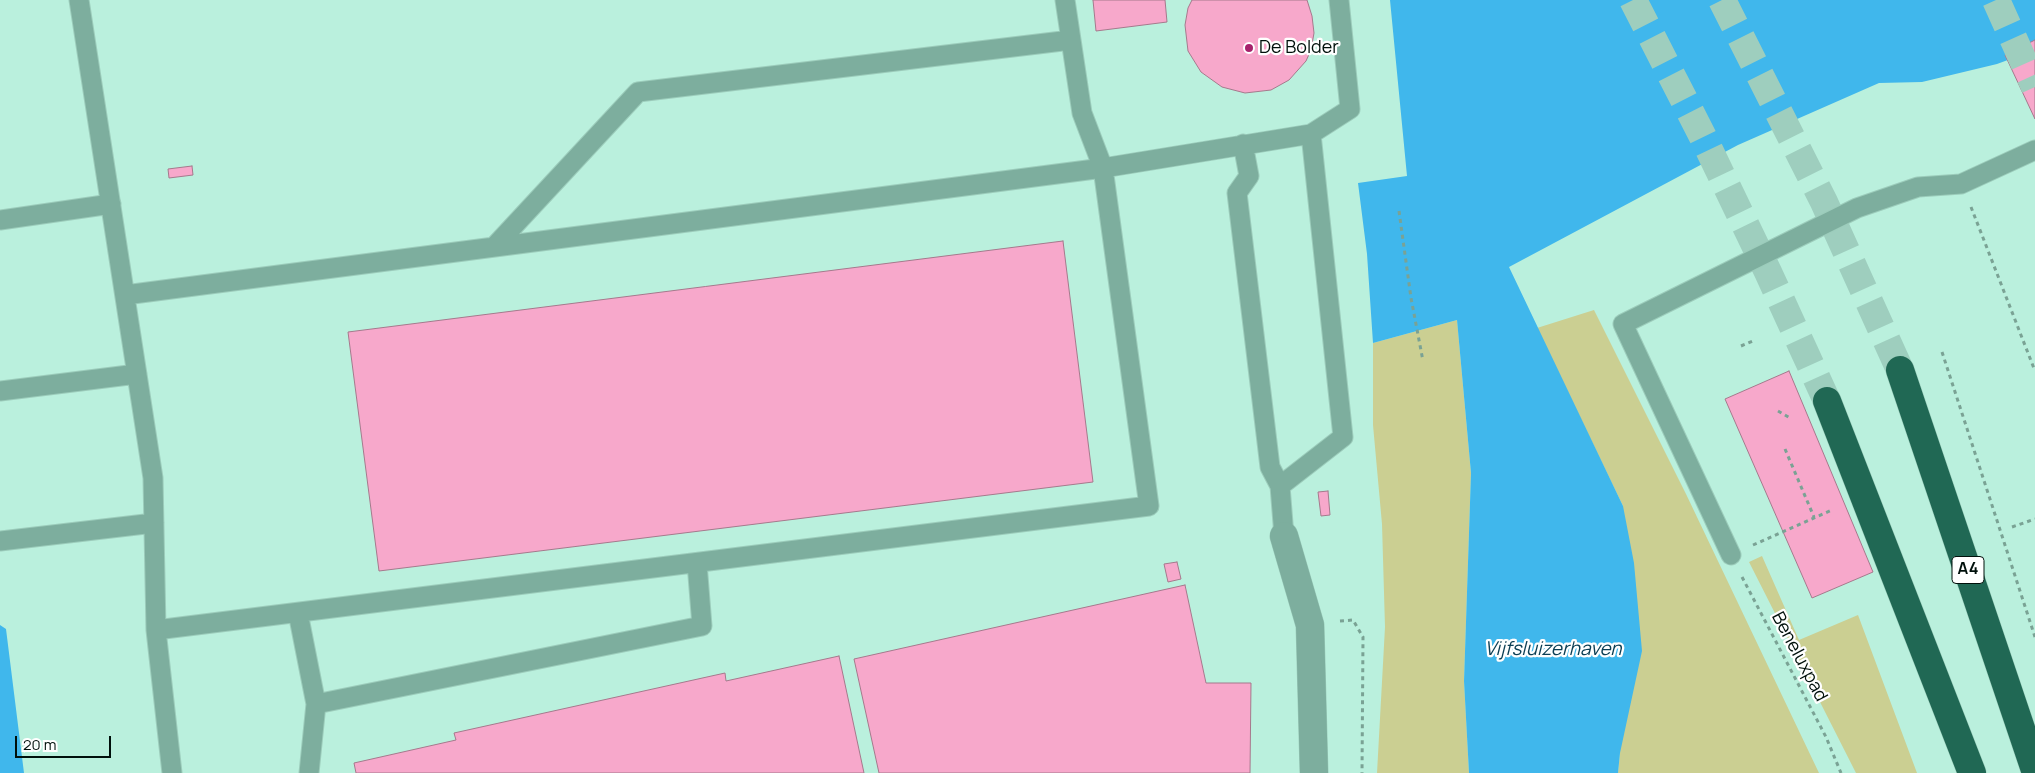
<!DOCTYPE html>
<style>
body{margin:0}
#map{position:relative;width:2035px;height:773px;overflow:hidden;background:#baf0dd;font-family:Manrope,sans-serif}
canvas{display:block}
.scale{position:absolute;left:15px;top:736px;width:96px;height:22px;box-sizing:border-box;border:2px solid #00100b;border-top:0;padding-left:6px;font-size:15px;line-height:18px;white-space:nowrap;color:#00100b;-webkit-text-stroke:4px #fff;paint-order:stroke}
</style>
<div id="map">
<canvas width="2035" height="773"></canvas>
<div class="scale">20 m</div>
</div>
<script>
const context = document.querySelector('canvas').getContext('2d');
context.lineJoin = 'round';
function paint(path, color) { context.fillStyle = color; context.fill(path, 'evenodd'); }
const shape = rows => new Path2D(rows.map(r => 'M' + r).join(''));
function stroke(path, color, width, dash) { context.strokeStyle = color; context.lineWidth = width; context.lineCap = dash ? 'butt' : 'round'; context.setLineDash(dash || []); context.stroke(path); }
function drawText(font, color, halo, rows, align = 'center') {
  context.font = font + ' Manrope,sans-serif'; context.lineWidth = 4.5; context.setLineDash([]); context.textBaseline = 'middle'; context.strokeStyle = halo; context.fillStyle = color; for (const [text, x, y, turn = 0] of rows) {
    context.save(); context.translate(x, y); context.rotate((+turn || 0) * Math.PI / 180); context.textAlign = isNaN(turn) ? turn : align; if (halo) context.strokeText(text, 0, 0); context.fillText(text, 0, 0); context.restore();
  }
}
paint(shape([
 [1594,310,1686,494,1819,773,1618,773,1620,753,1623,506,1537,328],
 [1457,320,1471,473,1464,681,1469,773,1377,773,1385,627,1382,524,1373,425,1373,343],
 [1762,556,1799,640,1858,615,1917,773,1856,773,1749,562]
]), '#cbcf92');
paint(shape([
 [1390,0,2035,0,2035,50,1997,64,1922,82,1879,83,1738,145,1509,267,1623,506,1634,563,1642,651,1620,753,1618,773,1469,773,1464,681,1471,473,1457,320,1373,343,1367,254,1358,183,1407,176],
 [0,625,6,629,24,773,0,773]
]), '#40b7ec');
const building = shape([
 [1093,0,1165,0,1167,22,1096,31,1093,0],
 [1192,0,1307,0,1312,16,1314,33,1311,50,1306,61,1289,80,1271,90,1245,93,1222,87,1201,72,1188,51,1185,25,1188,8,1192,0],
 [2035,40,2035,119,2005,55,2035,40],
 [192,166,193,175,169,178,168,169,192,166],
 [1063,241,1093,482,379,571,348,332,1063,241],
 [1789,371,1873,572,1812,598,1725,399,1789,371],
 [1328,491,1330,515,1321,516,1318,492,1328,491],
 [1177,562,1181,579,1168,582,1164,564,1177,562],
 [1185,585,1206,683,1251,683,1250,773,879,773,854,659,1185,585],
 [839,656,864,773,356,773,354,763,456,740,454,733,725,673,726,681,839,656]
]);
paint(building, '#f7a8cb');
stroke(building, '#a5798c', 1);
stroke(shape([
 [1633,0,1703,137,1768,272,1827,401],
 [1722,0,1824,202,1900,370],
 [1996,0,2035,87]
]), '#9ecebe', 28, [28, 14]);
const lane = shape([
 [79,0,153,478,156,630,172,773],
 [1065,0,1082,113,1103,168,1311,134,1343,437,1280,486],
 [1311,134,1350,109,1339,0],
 [1243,144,1249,176,1237,193,1270,467,1280,486,1284,536],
 [0,220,111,204],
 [494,247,638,92,1071,40],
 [125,295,1103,168,1149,506,156,630],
 [0,391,137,374],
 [0,541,154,523],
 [1731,555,1623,324,1857,208,1918,187,1961,184,2035,150],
 [298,613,316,704],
 [309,773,316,704,702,626,697,563]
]);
const street = shape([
 [1284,536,1310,625,1314,773]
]);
const highway = shape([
 [1900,370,2035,770],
 [1827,401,1972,773]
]);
stroke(lane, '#9cccbb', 21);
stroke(street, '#9cccbb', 29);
stroke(highway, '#9cccbb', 29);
stroke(shape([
 [1971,207,2035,371],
 [1399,211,1411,298,1423,361],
 [1741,346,1755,340],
 [1942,352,2035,637],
 [1778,411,1790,418],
 [1785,449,1814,517],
 [2012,527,2035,519],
 [1753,545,1832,510],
 [1742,577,1826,737,1841,773],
 [1340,621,1353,620,1363,637,1362,773]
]), '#7aa294', 3, [4, 4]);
stroke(lane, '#7dae9e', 19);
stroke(street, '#7dae9e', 28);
stroke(highway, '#206854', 28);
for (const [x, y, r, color] of [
 [1249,48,5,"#a6216c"]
]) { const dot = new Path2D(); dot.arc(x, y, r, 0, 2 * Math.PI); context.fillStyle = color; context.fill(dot); stroke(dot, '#fff', 2); }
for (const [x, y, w] of [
 [1968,570,32]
]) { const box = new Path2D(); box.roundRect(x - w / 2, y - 13.5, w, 27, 4); context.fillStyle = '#fff'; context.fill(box); stroke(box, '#00100b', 1); }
drawText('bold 16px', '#00100b', null, [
 ["A4",1968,570]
]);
drawText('18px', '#00100b', '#fff', [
 ["De Bolder",1259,48]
], 'left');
drawText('18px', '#00100b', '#fff', [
 ["Beneluxpad",1799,657,62]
]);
drawText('italic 19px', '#0b3e54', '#fff', [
 ["Vijfsluizerhaven",1553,650]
]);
</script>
